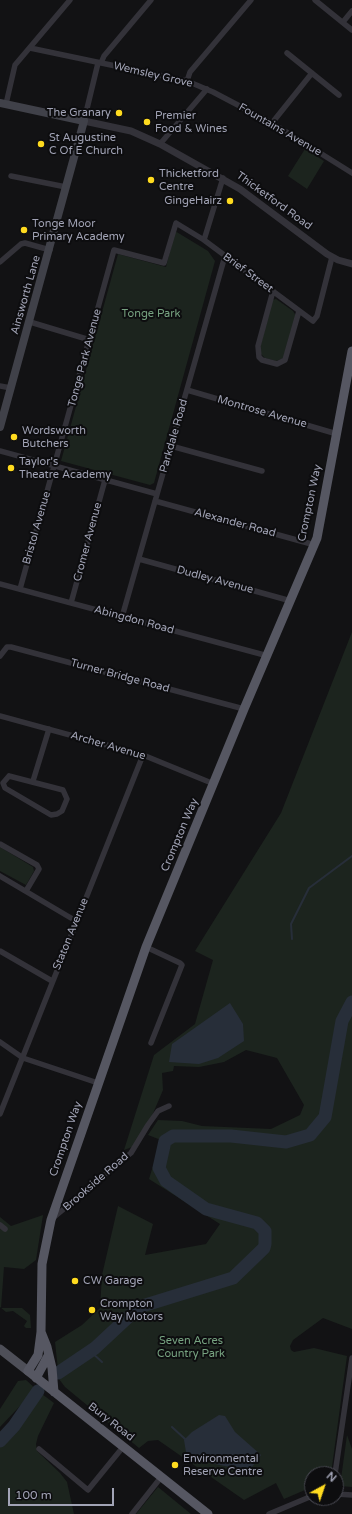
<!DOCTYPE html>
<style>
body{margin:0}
#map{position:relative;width:352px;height:1514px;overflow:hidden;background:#121214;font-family:"Varela Round",sans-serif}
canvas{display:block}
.north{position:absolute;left:304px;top:1466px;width:40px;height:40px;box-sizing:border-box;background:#0d0d0f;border:1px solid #494952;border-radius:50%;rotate:40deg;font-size:11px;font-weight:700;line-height:16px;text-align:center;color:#a2a4b6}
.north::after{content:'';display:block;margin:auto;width:14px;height:18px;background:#ffdb1f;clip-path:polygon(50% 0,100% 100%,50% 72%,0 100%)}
.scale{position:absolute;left:8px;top:1488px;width:106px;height:18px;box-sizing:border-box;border:2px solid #a2a4b6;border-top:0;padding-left:5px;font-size:12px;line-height:14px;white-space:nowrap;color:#a2a4b6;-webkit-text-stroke:3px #0d0d0f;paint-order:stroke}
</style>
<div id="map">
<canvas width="352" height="1514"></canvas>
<div class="north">N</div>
<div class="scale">100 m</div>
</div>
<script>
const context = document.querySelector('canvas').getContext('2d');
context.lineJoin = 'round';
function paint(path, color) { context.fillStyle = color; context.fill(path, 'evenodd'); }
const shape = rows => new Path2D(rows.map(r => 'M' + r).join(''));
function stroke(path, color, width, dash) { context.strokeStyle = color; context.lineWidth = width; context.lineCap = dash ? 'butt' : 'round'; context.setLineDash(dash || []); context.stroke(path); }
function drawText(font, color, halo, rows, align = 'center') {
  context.font = font + ' "Varela Round",sans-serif'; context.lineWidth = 4; context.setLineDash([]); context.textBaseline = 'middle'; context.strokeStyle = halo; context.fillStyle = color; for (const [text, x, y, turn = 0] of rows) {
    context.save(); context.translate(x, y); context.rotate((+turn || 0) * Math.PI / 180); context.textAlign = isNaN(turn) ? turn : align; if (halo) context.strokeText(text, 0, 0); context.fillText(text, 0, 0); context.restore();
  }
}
paint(shape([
 [305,149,324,161,307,189,288,176],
 [175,231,208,251,215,261,154,483,150,485,61,461,118,254,166,267],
 [276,299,293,311,296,316,284,358,276,361,265,358,259,352,272,300],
 [352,632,352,1329,323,1318,293,1340,290,1346,291,1350,294,1352,314,1348,347,1356,331,1474,312,1474,312,1487,284,1499,276,1483,244,1500,158,1440,148,1441,139,1448,65,1387,59,1379,55,1342,82,1325,100,1308,102,1275,118,1206,153,1224,145,1255,206,1244,220,1224,149,1179,161,1140,148,1135,158,1120,182,1121,202,1126,271,1129,300,1115,304,1105,277,1058,246,1050,224,1062,199,1067,174,1066,173,1071,162,1073,163,1090,148,1125,135,1146,124,1150,154,1055,195,1024,213,960,195,951,281,813],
 [0,847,33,867,34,871,26,885,0,871],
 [43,1215,36,1260,24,1269,4,1267,1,1308,22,1308,30,1315,31,1328,26,1328,24,1326,27,1321,13,1311,6,1312,0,1307,0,1217,11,1226],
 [26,1380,36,1389,0,1427,0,1409,18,1381],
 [38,1391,54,1403,38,1436,36,1444,37,1451,60,1473,67,1482,74,1514,0,1514,0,1441,14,1426],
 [347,1435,352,1449,352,1487,340,1486],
 [158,1487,191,1514,136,1514]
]), '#1c241e');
paint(shape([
 [230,1003,243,1024,244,1041,218,1058,199,1064,169,1062,172,1044],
 [219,1415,225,1416,235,1432,261,1455,249,1471,215,1464,186,1452,184,1440,192,1432]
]), '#272e39');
stroke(shape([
 [292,939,291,924,309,888,352,856],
 [90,1351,102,1362],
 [172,1427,185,1439]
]), '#272e39', 2);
stroke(shape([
 [58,1373,95,1348,139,1307,233,1278,264,1248,265,1244,265,1231,257,1223,206,1209,166,1181,159,1168,165,1141,173,1136,231,1136,286,1142,310,1135,325,1117,342,1021,352,1002],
 [0,1441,14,1426,38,1391]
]), '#272e39', 13);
stroke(shape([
 [315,0,352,30],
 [343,22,352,11],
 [30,48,187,81,213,92,272,123,352,173],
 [287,53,339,95],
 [101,63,104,56,151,0],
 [187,81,190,72,251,0],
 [6,104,15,65,70,0],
 [84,121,98,63],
 [272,123,312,73],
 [160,144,207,89],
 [11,176,66,187],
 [204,240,223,178],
 [0,262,21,244,25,243,50,250],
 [273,291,258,346,259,357,262,360,277,364,285,360,299,311],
 [30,322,90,340],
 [0,386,11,388],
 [187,390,337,434],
 [171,446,262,471],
 [0,451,157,494],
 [155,501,315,545],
 [139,559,291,601],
 [0,584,268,656],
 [20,589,114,250,164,263,176,223,204,240,313,321,317,316,332,257],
 [71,603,105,480],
 [122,617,225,256],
 [0,656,7,647,11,647,244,709],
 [0,716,143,755,214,784],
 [9,776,63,790,67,799,62,811,57,814,51,815,5,788,3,783,9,776],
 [33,781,49,729],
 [0,844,37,865,39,869,26,891],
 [0,876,76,921],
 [146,947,180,963,182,965,151,1043],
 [0,951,52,981],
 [0,1042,23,1058,98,1083],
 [0,1114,143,755],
 [53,1218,131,1153,148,1125,158,1111,169,1106],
 [0,1225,5,1229],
 [39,1449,88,1490,123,1447],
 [335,1474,352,1358],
 [336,1494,352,1495],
 [132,1514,162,1476],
 [269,1514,312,1496]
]), '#333239', 5.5);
stroke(shape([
 [84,121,131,131,160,144,240,189,327,254,338,260,352,264]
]), '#333239', 7);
stroke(shape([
 [0,103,84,121,0,427]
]), '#404149', 8);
stroke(shape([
 [0,1349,28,1371]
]), '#4e4f58', 9);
stroke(shape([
 [41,1332,47,1347,52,1368,54,1392],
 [36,1378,48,1356],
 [208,1514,28,1371,38,1355,41,1332,42,1264,51,1220,146,947,244,709,317,538,352,351]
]), '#565762', 9);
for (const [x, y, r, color] of [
 [119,113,4,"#ffdb1f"],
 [147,122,4,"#ffdb1f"],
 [41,144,4,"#ffdb1f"],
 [151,180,4,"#ffdb1f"],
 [230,201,4,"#ffdb1f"],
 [24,230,4,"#ffdb1f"],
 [14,437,4,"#ffdb1f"],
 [11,468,4,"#ffdb1f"],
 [75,1281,4,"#ffdb1f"],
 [92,1310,4,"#ffdb1f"],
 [175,1465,4,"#ffdb1f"]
]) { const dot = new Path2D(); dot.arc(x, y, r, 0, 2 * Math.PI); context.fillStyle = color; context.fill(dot); stroke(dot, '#0d0d0f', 1.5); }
drawText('11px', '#a2a4b6', '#0d0d0f', [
 ["Wemsley Grove",153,75,13],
 ["Fountains Avenue",280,130,30],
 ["Thicketford Road",274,201,36],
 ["Brief Street",248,273,36],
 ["Ainsworth Lane",26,295,-74],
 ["Tonge Park Avenue",85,358,-75],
 ["Montrose Avenue",262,412,16],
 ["Parkdale Road",174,436,-74],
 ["Crompton Way",310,503,-78],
 ["Alexander Road",235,523,15],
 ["Bristol Avenue",37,528,-74],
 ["Cromer Avenue",88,542,-75],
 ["Dudley Avenue",215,580,15],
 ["Abingdon Road",134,620,15],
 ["Turner Bridge Road",120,676,15],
 ["Archer Avenue",108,746,16],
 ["Crompton Way",180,835,-67],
 ["Staton Avenue",71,934,-68],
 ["Crompton Way",66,1139,-71],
 ["Brookside Road",96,1182,-41],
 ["Bury Road",111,1422,38]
]);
drawText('11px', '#a2a4b6', '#0d0d0f', [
 ["The Granary",111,113,"right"],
 ["Premier",155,116],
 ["Food & Wines",155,129],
 ["St Augustine",49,138],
 ["C Of E Church",49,151],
 ["Thicketford",159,174],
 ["Centre",159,187],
 ["GingeHairz",222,201,"right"],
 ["Tonge Moor",32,224],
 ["Primary Academy",32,237],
 ["Wordsworth",22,431],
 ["Butchers",22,444],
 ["Taylor's",19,462],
 ["Theatre Academy",19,475],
 ["CW Garage",83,1281],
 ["Crompton",100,1304],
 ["Way Motors",100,1317],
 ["Environmental",183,1459],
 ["Reserve Centre",183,1472]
], 'left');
drawText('11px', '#77a381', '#0d0d0f', [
 ["Tonge Park",151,314],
 ["Seven Acres",191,1341],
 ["Country Park",191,1354]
]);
</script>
